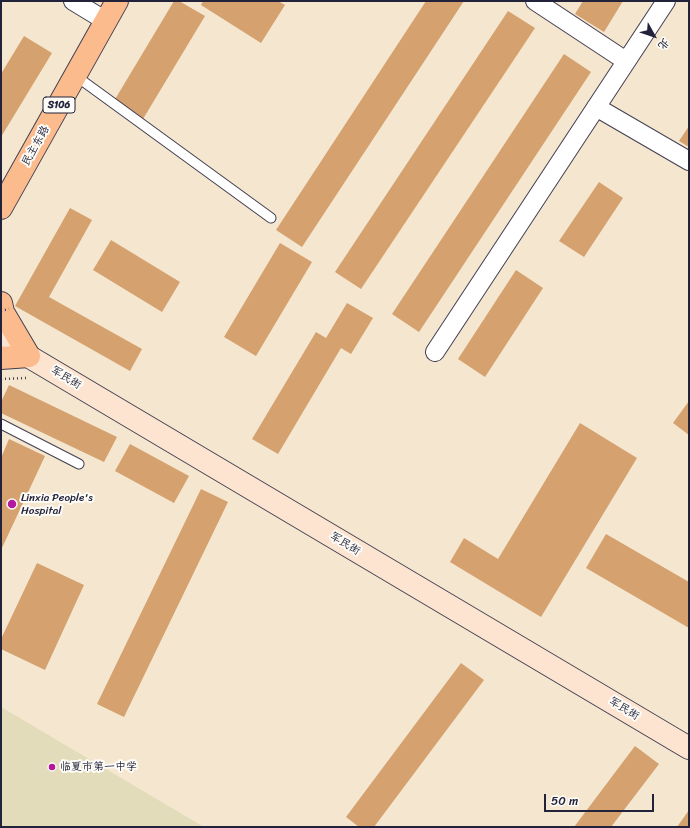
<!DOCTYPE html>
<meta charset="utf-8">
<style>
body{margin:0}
#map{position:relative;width:690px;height:828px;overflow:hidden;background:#f5e6cf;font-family:Sriracha,"LXGW WenKai TC",sans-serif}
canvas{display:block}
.frame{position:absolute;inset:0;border:2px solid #22223b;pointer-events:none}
.north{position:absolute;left:634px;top:16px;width:40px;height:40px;-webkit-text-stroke:3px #fdfcf7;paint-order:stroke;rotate:130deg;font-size:11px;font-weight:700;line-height:16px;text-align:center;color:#22223b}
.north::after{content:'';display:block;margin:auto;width:14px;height:18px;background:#22223b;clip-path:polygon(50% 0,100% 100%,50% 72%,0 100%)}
.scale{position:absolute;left:544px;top:794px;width:110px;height:18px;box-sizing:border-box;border:2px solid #22223b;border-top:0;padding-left:5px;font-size:12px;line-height:14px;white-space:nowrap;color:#22223b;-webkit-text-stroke:3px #fdfcf7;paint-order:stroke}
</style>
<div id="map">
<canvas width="690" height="828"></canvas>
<div class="frame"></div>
<div class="north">北</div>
<div class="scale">50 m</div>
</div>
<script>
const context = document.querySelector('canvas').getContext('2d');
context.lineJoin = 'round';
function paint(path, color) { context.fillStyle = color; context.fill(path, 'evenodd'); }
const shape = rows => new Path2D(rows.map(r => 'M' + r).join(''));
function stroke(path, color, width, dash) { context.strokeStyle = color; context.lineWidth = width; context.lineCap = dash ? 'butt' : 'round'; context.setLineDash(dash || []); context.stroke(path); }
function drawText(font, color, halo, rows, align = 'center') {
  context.font = font + ' Sriracha,"LXGW WenKai TC",sans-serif'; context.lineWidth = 4; context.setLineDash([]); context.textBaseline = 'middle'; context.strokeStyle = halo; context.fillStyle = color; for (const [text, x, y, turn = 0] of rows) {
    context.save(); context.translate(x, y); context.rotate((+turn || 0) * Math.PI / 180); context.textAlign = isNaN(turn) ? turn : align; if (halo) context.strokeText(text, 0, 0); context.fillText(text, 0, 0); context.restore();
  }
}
paint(shape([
 [1,707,204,827,1,827]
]), '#e2dcba');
paint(shape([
 [174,1,179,1,205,16,143,119,114,101],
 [203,1,278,1,285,5,261,43,201,5],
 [426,1,464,1,302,247,276,230],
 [583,1,623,1,604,32,575,14],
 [508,11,535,28,361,289,335,272],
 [24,36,52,53,1,137,1,74],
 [564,54,591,72,419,332,392,314],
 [689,126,689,147,679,141],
 [599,182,623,198,584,257,559,241],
 [70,208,92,220,49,297,142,349,130,371,15,306],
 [111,240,180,282,162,312,93,270],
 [280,243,312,262,256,356,224,337],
 [516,270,543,288,485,377,458,359],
 [347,303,373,318,351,354,341,348,278,454,252,439,316,332,326,338],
 [9,385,117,437,104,462,1,413,1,402],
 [689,401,689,435,673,423],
 [580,423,637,458,541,617,450,562,464,538,498,559],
 [9,439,45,456,1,550,1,458],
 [130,444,189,476,174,503,115,471],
 [201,489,228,502,124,717,97,704],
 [606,534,689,582,689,628,586,568],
 [37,563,84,585,45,670,1,649,1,639],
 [461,663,484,680,374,827,359,827,346,817],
 [635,746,659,764,611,827,574,827],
 [689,810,689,827,677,827]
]), '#d4a16f');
const service = shape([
 [80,79,271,218],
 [1,424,79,464]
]);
const minor = shape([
 [73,1,106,21],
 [535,1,626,61],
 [596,107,689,161],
 [435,352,666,1]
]);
const secondary = shape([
 [1,340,689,748]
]);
const primary = shape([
 [1,208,117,1],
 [1,303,3,312,29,356,1,358]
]);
stroke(service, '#423f51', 11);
stroke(minor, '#423f51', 20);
stroke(secondary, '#423f51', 24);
stroke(primary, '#423f51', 24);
stroke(shape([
 [1,379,28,378]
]), '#423f51', 2.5, [1, 3]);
stroke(service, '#fff', 9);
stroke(minor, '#fff', 18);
stroke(secondary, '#fde4d1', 22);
stroke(primary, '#fbbb8d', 22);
stroke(shape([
 [1,311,9,309]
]), '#423f51', 2.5, [1, 3]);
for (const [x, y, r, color] of [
 [12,504,5,"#b5179e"],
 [52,767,4,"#b5179e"]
]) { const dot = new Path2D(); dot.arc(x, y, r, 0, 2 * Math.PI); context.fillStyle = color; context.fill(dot); stroke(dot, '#fdfcf7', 1.5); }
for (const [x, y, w] of [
 [59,105,32]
]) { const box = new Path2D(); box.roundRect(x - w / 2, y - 8, w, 16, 3); context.fillStyle = '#fdfcf7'; context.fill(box); stroke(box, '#22223b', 1); }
drawText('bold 10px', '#22223b', null, [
 ["S106",59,105]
]);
drawText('11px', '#22223b', '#fdfcf7', [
 ["民主东路",36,146,-61],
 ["军民街",66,378,31],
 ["军民街",345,544,31],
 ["军民街",624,709,31]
]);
drawText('11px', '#22223b', '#fdfcf7', [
 ["Linxia People's",21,498],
 ["Hospital",21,511],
 ["临夏市第一中学",60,767]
], 'left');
</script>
